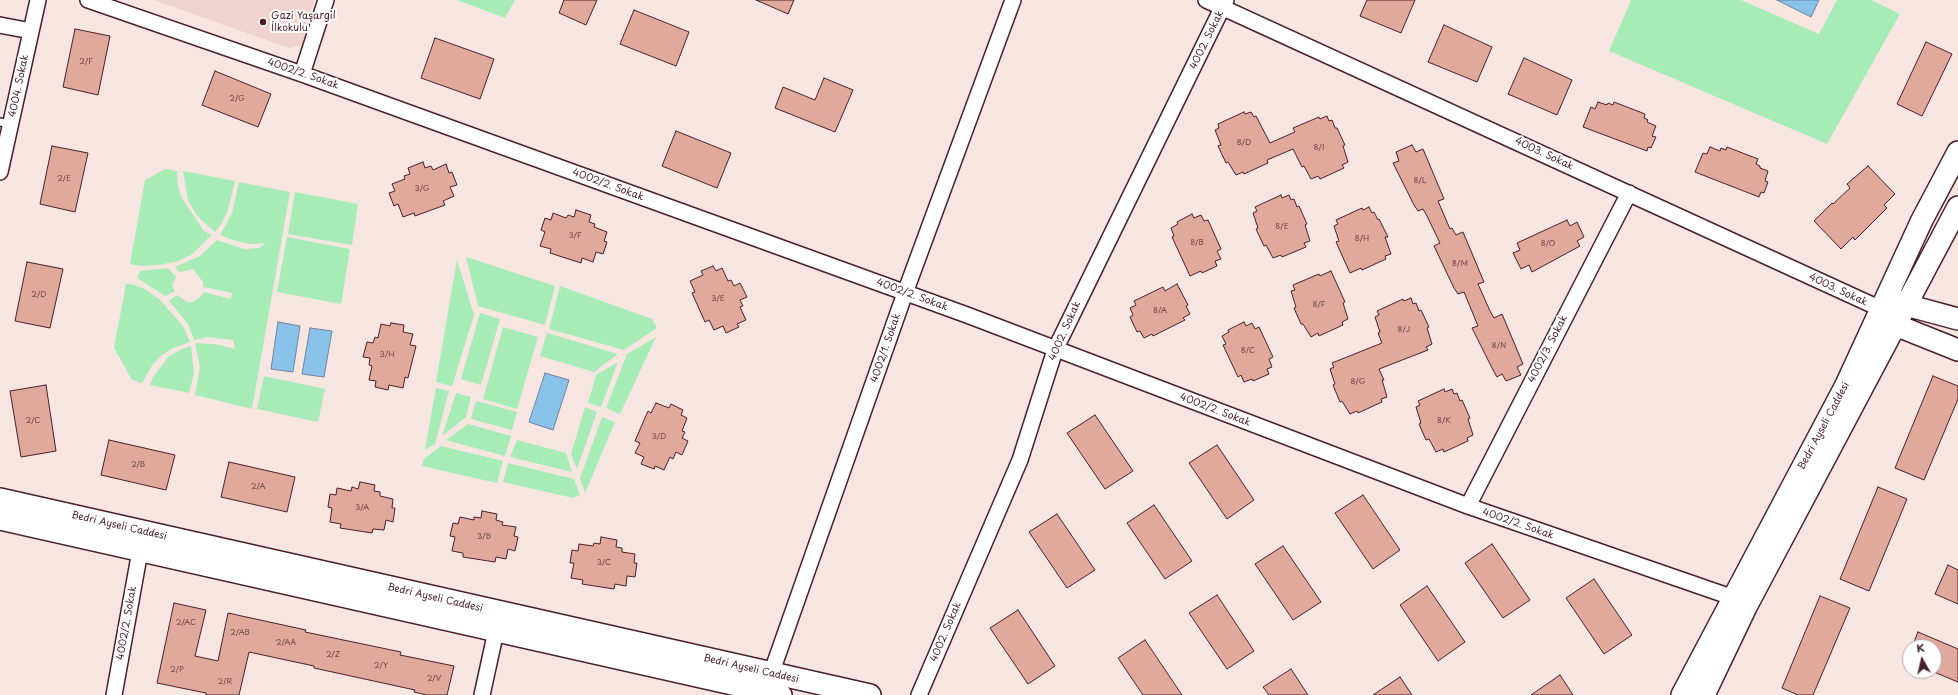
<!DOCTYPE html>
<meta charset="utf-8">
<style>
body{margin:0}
#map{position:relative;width:1958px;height:695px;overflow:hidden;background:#f6e5e1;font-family:"Playpen Sans",sans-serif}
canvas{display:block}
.north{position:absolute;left:1902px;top:639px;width:40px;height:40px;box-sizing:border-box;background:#fff;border:1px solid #b7a5aa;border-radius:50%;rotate:352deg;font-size:11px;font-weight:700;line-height:16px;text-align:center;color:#4a1f2b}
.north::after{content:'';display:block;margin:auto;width:14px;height:18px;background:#4a1f2b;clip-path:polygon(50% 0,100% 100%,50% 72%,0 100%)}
</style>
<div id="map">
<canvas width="1958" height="695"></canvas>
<div class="north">K</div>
</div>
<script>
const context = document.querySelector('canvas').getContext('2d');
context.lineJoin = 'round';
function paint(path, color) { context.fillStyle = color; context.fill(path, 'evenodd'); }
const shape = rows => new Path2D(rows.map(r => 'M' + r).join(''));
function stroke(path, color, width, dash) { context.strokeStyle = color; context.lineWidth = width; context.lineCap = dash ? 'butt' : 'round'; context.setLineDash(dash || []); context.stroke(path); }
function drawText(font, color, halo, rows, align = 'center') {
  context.font = font + ' "Playpen Sans",sans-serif'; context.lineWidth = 4; context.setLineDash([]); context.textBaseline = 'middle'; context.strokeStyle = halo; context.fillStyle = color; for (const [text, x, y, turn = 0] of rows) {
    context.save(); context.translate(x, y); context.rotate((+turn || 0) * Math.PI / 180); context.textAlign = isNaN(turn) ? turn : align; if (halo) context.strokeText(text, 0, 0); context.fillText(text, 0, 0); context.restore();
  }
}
paint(shape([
 [154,0,314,0,302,45,289,48]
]), '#f0d3cc');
paint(shape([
 [457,0,515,0,505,18],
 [1631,0,1741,0,1819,34,1837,0,1871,0,1900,14,1827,144,1609,51],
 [165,169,177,171,178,186,182,198,204,231,212,235,191,255,178,261,159,265,140,266,130,264,145,180],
 [183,171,235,181,228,210,222,223,215,232,197,216,188,200],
 [239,182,290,192,252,409,195,395,200,367,195,343,214,344,235,349,233,340,207,337,194,340,188,324,169,301,177,295,187,302,193,302,199,298,204,292,231,299,232,293,203,287,203,282,193,269,179,272,175,267,200,256,217,240,244,249,259,248,266,243,249,244,233,240,220,235,232,213],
 [295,192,358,204,352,245,288,234],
 [287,237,350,249,341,304,277,292],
 [466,257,555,286,545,325,478,306],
 [457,260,474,315,452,386,436,382],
 [168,268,176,277,172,285,175,291,165,296,137,278,140,271],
 [126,284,132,284,145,289,160,300,183,326,190,342,171,349,160,357,153,364,142,383,132,380,114,348],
 [560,286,652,319,657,328,624,350,549,329],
 [480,313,500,319,481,385,461,379],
 [503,327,538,337,517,409,483,399],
 [547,333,618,354,594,372,540,356],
 [656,337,620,414,606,408,627,354],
 [191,346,194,373,189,393,150,385,153,377,168,357,182,349],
 [618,362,601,407,588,403,596,375],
 [264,376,325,389,318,422,257,409],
 [436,388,449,391,435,444,425,450],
 [456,393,471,397,466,417,442,436],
 [476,401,517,412,512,430,471,419],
 [585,407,597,412,577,469,571,454],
 [602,417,615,422,585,493,580,478],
 [468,424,511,436,505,456,446,440],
 [517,440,566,453,572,472,510,457],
 [441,446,503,461,497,483,422,466,424,459],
 [508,463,574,479,580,495,573,498,503,482]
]), '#a7ecb7');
const water = shape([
 [1777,0,1819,0,1811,17,1777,0],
 [278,322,300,326,293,372,271,369,278,322],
 [310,328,332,331,324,377,302,374,310,328],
 [545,373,569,380,553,430,529,422,545,373]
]);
paint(water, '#8ac3e9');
stroke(water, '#70819d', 1);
const building = shape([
 [564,0,597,0,586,25,559,13,564,0],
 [756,0,794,0,788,14,756,0],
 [1367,0,1415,0,1401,33,1360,16,1367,0],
 [634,10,689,32,676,66,620,44,634,10],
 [1444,25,1492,47,1477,82,1428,62,1444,25],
 [75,29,110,36,98,95,63,87,75,29],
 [435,38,494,59,480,99,421,78,435,38],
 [1926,42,1952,54,1922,116,1897,104,1926,42],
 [1524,58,1572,80,1557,115,1508,94,1524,58],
 [215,71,271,94,258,127,202,105,215,71],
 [824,78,853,90,835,132,775,108,783,87,815,100,824,78],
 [1598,102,1607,105,1608,103,1613,105,1614,102,1645,114,1644,118,1648,120,1647,122,1656,126,1652,136,1656,137,1651,148,1648,147,1647,151,1583,127,1591,107,1595,109,1598,102],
 [1244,112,1245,114,1251,112,1254,117,1256,116,1270,143,1295,132,1293,128,1319,117,1320,119,1327,116,1329,121,1332,120,1335,128,1337,128,1345,145,1343,146,1348,162,1342,165,1344,168,1320,179,1318,176,1311,179,1304,166,1302,167,1293,149,1267,160,1268,163,1244,174,1243,172,1236,175,1228,162,1226,163,1218,146,1221,145,1215,130,1219,128,1218,124,1244,112],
 [676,131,731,153,717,188,662,166,676,131],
 [1412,145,1416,152,1423,149,1444,199,1438,201,1450,229,1452,228,1456,235,1463,232,1484,282,1478,284,1490,311,1494,318,1502,314,1523,364,1517,367,1521,375,1506,381,1502,374,1497,377,1493,370,1472,328,1478,326,1464,292,1458,294,1454,288,1434,246,1440,243,1427,216,1423,209,1418,211,1414,205,1393,163,1399,161,1396,152,1412,145],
 [52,146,88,153,75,212,40,204,52,146],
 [1710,147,1720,151,1721,148,1726,150,1727,147,1758,159,1756,164,1760,166,1760,168,1768,171,1765,181,1768,182,1764,193,1761,192,1759,197,1695,172,1703,153,1707,154,1710,147],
 [423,162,425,168,431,166,433,170,446,164,449,173,452,172,457,185,450,187,454,196,443,201,445,205,415,216,414,213,403,217,398,204,394,206,389,193,395,191,392,184,405,179,404,176,410,174,408,168,423,162],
 [1868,166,1895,194,1884,205,1887,208,1855,240,1853,237,1841,249,1814,221,1832,203,1833,204,1850,188,1847,184,1868,166],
 [1281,195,1282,198,1289,195,1291,200,1294,199,1297,207,1299,206,1307,224,1305,225,1310,241,1304,243,1306,247,1282,257,1281,255,1273,258,1266,245,1264,246,1256,229,1258,228,1253,213,1257,211,1255,207,1281,195],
 [1369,207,1372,213,1374,212,1378,220,1379,219,1388,237,1385,237,1391,254,1385,256,1386,259,1362,270,1361,268,1350,273,1336,242,1339,241,1334,226,1338,224,1336,220,1362,208,1363,210,1369,207],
 [576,210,591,215,589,222,595,224,594,227,607,232,604,241,607,242,603,254,596,252,593,262,582,258,581,263,550,253,551,249,540,246,545,232,541,230,545,218,551,220,553,213,566,218,568,215,574,217,576,210],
 [1192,214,1194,218,1201,215,1204,221,1208,220,1221,249,1217,251,1221,259,1215,261,1217,266,1202,273,1201,271,1190,276,1172,237,1174,236,1171,228,1178,224,1177,222,1192,214],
 [1567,220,1570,226,1577,222,1584,237,1577,241,1580,246,1532,272,1529,265,1521,269,1513,253,1520,250,1517,243,1567,220],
 [27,262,63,269,50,328,15,321,27,262],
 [713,266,716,271,722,268,728,281,731,280,734,286,740,283,747,297,740,300,743,306,740,307,746,320,737,324,739,327,726,333,723,326,714,330,709,320,705,322,692,293,695,292,690,281,703,275,701,271,713,266],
 [1331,271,1345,302,1343,303,1348,319,1342,322,1343,325,1319,336,1318,333,1311,337,1303,324,1301,324,1294,308,1296,307,1291,291,1295,290,1293,285,1319,274,1320,276,1331,271],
 [1177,284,1188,305,1186,306,1190,314,1183,318,1185,320,1153,336,1152,334,1144,338,1140,331,1137,332,1130,317,1133,315,1130,308,1136,305,1134,301,1163,287,1165,291,1177,284],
 [1411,298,1413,304,1416,303,1419,311,1421,310,1429,327,1427,328,1432,344,1426,347,1428,350,1379,369,1384,380,1382,380,1387,397,1381,399,1382,402,1358,413,1357,411,1350,414,1342,401,1340,402,1333,385,1335,384,1330,369,1334,367,1332,363,1382,343,1378,333,1380,332,1375,317,1379,315,1377,311,1403,299,1404,301,1411,298],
 [1244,322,1246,326,1252,323,1255,329,1259,327,1273,357,1269,359,1272,367,1267,369,1269,374,1253,381,1252,379,1244,382,1241,375,1238,377,1223,345,1226,344,1222,336,1229,332,1228,330,1244,322],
 [391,323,404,325,403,332,413,334,410,345,416,346,408,378,405,377,403,388,389,385,388,390,375,387,376,381,369,380,372,366,369,365,370,358,363,357,367,342,373,343,375,337,378,338,381,324,390,326,391,323],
 [1933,376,1958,386,1958,399,1924,480,1895,468,1933,376],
 [46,385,56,451,21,457,10,391,46,385],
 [1444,389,1445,392,1452,389,1454,394,1457,393,1460,401,1462,400,1470,418,1468,419,1473,435,1467,438,1468,441,1444,452,1443,449,1436,452,1429,439,1426,440,1419,424,1421,423,1416,407,1420,405,1418,401,1444,389],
 [656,403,669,408,671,404,683,410,681,415,687,418,682,431,685,432,682,438,688,441,682,455,676,452,673,459,670,457,664,470,655,466,654,469,641,464,644,457,635,453,640,443,635,441,648,411,651,413,656,403],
 [1095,415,1133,471,1105,489,1067,433,1095,415],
 [109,440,175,455,166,490,101,475,109,440],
 [1217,445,1254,500,1227,519,1189,463,1217,445],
 [229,462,295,477,287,512,221,497,229,462],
 [360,482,375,485,374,491,380,492,380,496,393,499,392,508,395,508,393,522,386,520,384,530,373,529,372,533,340,528,341,524,330,522,332,508,328,507,330,494,336,495,337,488,351,491,352,487,358,489,360,482],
 [1878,487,1907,499,1869,591,1840,579,1878,487],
 [1363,495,1400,550,1373,569,1335,513,1363,495],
 [1154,505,1192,561,1165,579,1127,523,1154,505],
 [482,511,497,514,496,520,503,522,502,525,516,527,514,536,518,537,515,551,508,549,506,559,496,557,495,562,463,557,463,553,452,551,455,537,450,536,453,523,458,524,460,517,474,520,474,517,481,518,482,511],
 [1057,514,1095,570,1067,588,1029,532,1057,514],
 [601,537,617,540,616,547,622,548,622,552,635,554,634,563,637,563,635,577,627,576,626,586,615,584,614,589,582,584,583,580,571,578,574,563,570,563,572,550,578,551,579,544,593,546,594,543,600,544,601,537],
 [1492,544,1530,600,1503,618,1465,563,1492,544],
 [1283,546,1321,602,1293,620,1255,564,1283,546],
 [1948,565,1958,570,1958,604,1935,594,1948,565],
 [1594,579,1632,635,1604,654,1566,598,1594,579],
 [1427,586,1465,642,1438,661,1400,605,1427,586],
 [1217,595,1254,651,1227,669,1189,613,1217,595],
 [1820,596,1850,608,1813,695,1798,695,1782,688,1820,596],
 [174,603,206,610,195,656,218,661,228,613,306,630,305,632,401,652,400,655,454,666,447,695,427,695,414,692,415,690,314,668,314,666,249,652,239,695,206,695,206,693,157,683,174,603],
 [1018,610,1055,666,1028,684,990,628,1018,610],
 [1918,632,1958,649,1958,682,1934,672,1934,647,1912,647,1918,632],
 [1145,640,1182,695,1143,695,1118,658,1145,640],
 [1291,669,1308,695,1269,695,1263,687,1291,669],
 [1560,675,1573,695,1531,695,1560,675],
 [1400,677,1412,695,1373,695,1400,677]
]);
paint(building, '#e1a99b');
stroke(building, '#4a1f2b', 1);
const lane = shape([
 [0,122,11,124]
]);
const street = shape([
 [88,0,302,74,967,315,1468,506,1734,598],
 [1206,0,1881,309],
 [0,25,31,31],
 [302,74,326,0],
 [0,172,38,0],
 [1468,506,1629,193],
 [771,674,905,293,1013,0],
 [114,695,140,551],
 [482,695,496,631],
 [919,695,1020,460,1055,350,1226,0]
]);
const secondary = shape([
 [1894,299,1906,305,1958,319],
 [1883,320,1958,350],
 [0,499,870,695],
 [0,519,781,695],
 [1682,695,1846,385,1922,220,1958,152],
 [1704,695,1746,607,1958,207]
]);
stroke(lane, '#4a1f2b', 10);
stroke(street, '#4a1f2b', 18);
stroke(secondary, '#4a1f2b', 24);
stroke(lane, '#fff', 7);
stroke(street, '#fff', 15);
stroke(secondary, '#fff', 21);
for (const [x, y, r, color] of [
 [263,22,4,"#4a1f2b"]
]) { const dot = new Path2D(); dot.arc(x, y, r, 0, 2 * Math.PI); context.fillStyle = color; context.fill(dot); stroke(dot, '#fff', 1.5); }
drawText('8px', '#704247', null, [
 ["2/F",86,62],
 ["2/G",237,99],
 ["8/D",1244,143],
 ["8/I",1319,148],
 ["2/E",64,179],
 ["8/L",1420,181],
 ["3/G",422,189],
 ["8/E",1282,227],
 ["3/F",575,236],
 ["8/H",1362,239],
 ["8/B",1197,243],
 ["8/O",1548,244],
 ["8/M",1460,264],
 ["2/D",39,295],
 ["3/E",718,299],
 ["8/F",1319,305],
 ["8/A",1160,311],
 ["8/J",1404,330],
 ["8/N",1499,346],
 ["8/C",1248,351],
 ["3/H",387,355],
 ["8/G",1358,382],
 ["2/C",33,421],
 ["8/K",1444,421],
 ["3/D",659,437],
 ["2/B",138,465],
 ["2/A",258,487],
 ["3/A",362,508],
 ["3/B",484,537],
 ["3/C",604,563],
 ["2/AC",186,623],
 ["2/AB",240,633],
 ["2/AA",286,643],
 ["2/Z",333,655],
 ["2/Y",381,666],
 ["2/P",177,670],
 ["2/V",434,679],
 ["2/R",225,682]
]);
drawText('10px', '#4a1f2b', '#fff', [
 ["Gazi Yaşargil",271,16],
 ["İlkokulu",271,28]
], 'left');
drawText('10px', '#4a1f2b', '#fff', [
 ["4002. Sokak",1207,40,-64],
 ["4002/2. Sokak",303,74,19],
 ["4004. Sokak",19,86,-78],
 ["4003. Sokak",1544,154,25],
 ["4002/2. Sokak",608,185,20],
 ["4003. Sokak",1838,290,25],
 ["4002/2. Sokak",912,295,20],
 ["4002. Sokak",1065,331,-66],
 ["4002/1. Sokak",886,348,-71],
 ["4002/3. Sokak",1548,349,-63],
 ["4002/2. Sokak",1215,410,21],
 ["Bedri Ayseli Caddesi",1824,426,-62],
 ["4002/2. Sokak",1518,524,19],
 ["Bedri Ayseli Caddesi",119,526,13],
 ["Bedri Ayseli Caddesi",435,598,13],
 ["4002/2. Sokak",127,623,-80],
 ["4002. Sokak",946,632,-67],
 ["Bedri Ayseli Caddesi",751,669,13]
]);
</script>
